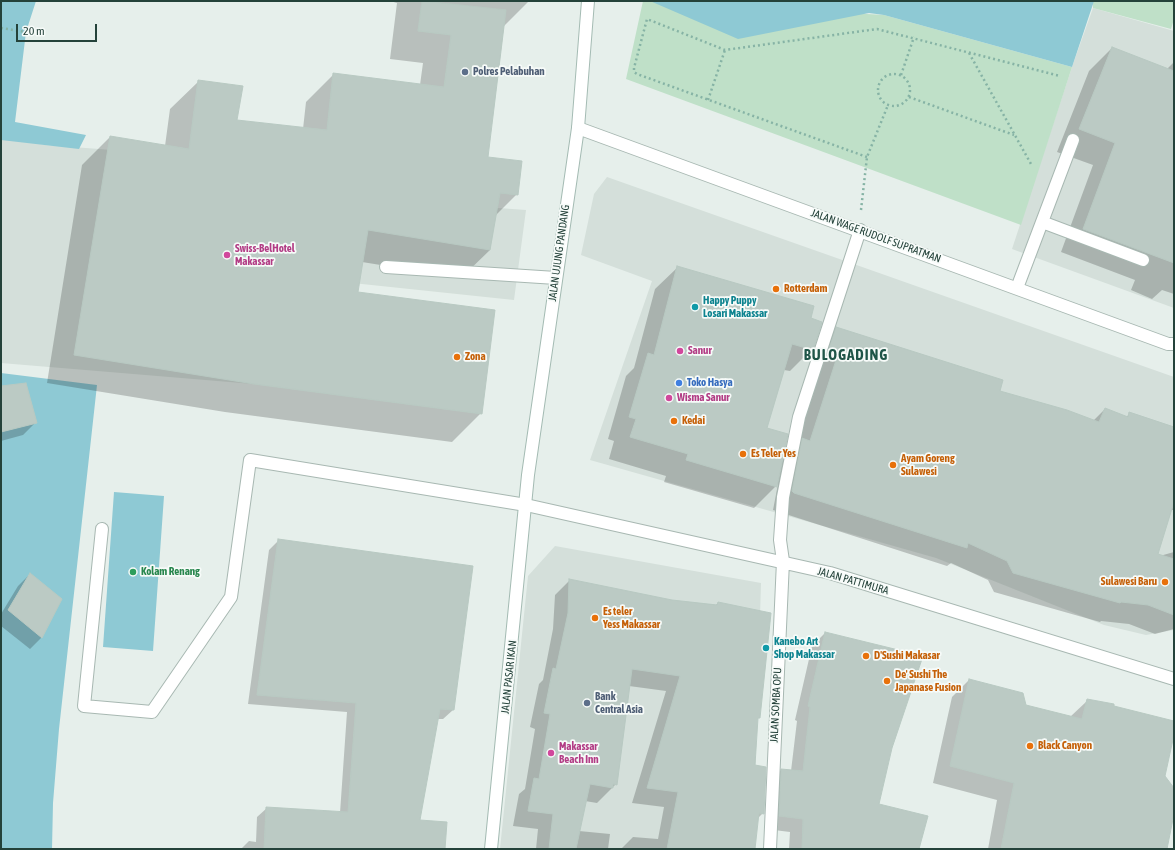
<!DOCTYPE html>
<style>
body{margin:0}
#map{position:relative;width:1175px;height:850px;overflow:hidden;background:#e6efeb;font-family:"Asap Condensed",sans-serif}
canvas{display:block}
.frame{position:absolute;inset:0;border:2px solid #24423a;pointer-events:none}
.scale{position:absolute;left:16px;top:24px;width:81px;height:18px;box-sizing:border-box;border:2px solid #24423a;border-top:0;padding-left:5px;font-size:12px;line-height:14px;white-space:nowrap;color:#24423a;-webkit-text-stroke:3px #f7fbf9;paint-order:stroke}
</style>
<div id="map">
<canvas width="1175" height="850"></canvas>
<div class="frame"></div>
<div class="scale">20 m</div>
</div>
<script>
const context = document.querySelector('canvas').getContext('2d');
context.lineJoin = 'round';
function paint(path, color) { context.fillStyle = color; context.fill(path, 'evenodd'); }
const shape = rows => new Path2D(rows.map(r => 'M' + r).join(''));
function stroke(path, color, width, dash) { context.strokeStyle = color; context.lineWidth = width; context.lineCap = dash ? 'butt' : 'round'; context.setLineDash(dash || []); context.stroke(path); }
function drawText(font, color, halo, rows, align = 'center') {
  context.font = font + ' "Asap Condensed",sans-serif'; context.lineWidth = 3.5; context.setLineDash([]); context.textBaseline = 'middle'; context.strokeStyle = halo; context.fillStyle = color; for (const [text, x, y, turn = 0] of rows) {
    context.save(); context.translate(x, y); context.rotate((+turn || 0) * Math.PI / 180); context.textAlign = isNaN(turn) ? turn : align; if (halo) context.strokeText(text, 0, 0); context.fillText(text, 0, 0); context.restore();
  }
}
paint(shape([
 [1093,8,1174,31,1174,308,1012,249,1072,67],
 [1,137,46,145,391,171,388,200,526,210,514,300,343,282,277,386,1,363],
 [607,177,1174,377,1174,630,1146,635,1104,625,936,558,590,460,652,281,581,255,594,194],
 [555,546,761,583,753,849,500,849,528,576]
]), '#d4dfda');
paint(shape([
 [643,1,884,15,1072,67,1021,225,626,79],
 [1093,1,1174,1,1174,19,1171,29,1093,8]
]), '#bfe0c8');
paint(shape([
 [1,1,36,1,26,32,15,122,86,135,79,149,1,140],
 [650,1,1094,1,1072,67,884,15,869,13,738,39],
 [1,373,97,385,59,729,53,803,52,849,1,849],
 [114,492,164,496,153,651,103,647]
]), '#8ec9d4');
paint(shape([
 [390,1,529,1,504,26,487,158,517,194,495,216,490,250,461,278,362,262,357,293,481,413,452,442,225,412,47,383,82,165,110,137,165,146,170,109,199,81,236,121,303,129,306,102,334,74,420,85,423,63,390,59,397,3],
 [1112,48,1167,69,1174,62,1174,294,1162,290,1152,299,1131,290,1135,280,1061,252,1093,165,1057,152,1089,71],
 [678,267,809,319,812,349,790,371,784,370,766,429,782,461,796,446,817,347,837,328,998,392,1093,421,1105,409,1126,417,1130,414,1174,428,1174,510,1171,510,1156,557,1174,552,1174,629,1155,634,1129,624,1101,621,1100,622,994,592,988,580,951,563,947,566,773,510,778,484,754,508,664,482,666,476,609,459,614,441,608,439,626,376,634,368,655,289],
 [1,387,35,423,23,435,1,441],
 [279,540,453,710,443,719,437,719,419,821,444,849,241,849,249,841,256,842,257,817,267,808,340,813,347,712,248,704,269,550],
 [30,574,42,637,30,649,1,626,1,614,18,586],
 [570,580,672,601,716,605,718,603,759,717,757,719,754,766,763,813,757,819,754,849,621,849,633,837,658,839,664,807,632,803,666,691,629,686,616,784,597,803,585,801,579,831,610,834,608,849,536,849,538,829,513,826,519,794,525,789,535,729,530,727,539,684,543,680,553,629,555,595],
 [825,633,891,747,877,805,917,849,789,849,790,832,766,829,768,783,781,770,791,771,797,721,795,720,812,646],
 [969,680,1025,706,1070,717,1087,701,1174,722,1164,776,1174,790,1174,809,1166,849,988,849,997,800,933,783,952,697]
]), '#0003');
const building = shape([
 [422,1,506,10,488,157,522,161,518,195,500,193,490,250,368,230,358,292,495,310,482,414,254,384,74,355,110,136,189,149,198,80,243,86,237,120,327,130,333,73,444,87,451,35,418,31,422,1],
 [1112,47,1174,71,1174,263,1083,229,1115,143,1079,129,1112,47],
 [677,266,814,306,811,318,822,322,813,350,792,344,767,428,788,434,777,487,686,460,688,454,630,437,636,419,629,417,648,353,654,355,677,266],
 [836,327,1003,380,1000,391,1067,410,1099,422,1105,408,1128,417,1129,412,1174,427,1174,502,1158,554,1174,559,1174,615,1148,605,1121,602,1120,603,1013,573,1007,561,968,543,967,548,794,493,792,491,802,438,810,441,837,357,827,354,836,327],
 [26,383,37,423,1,432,1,386,26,383],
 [278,539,473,566,454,710,440,709,420,820,447,822,445,849,264,849,266,807,348,812,356,703,257,695,278,539],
 [30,573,62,599,42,638,8,610,30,573],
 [569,579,672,600,717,605,718,602,771,613,760,718,758,718,755,765,766,767,764,814,759,813,755,849,667,849,678,792,647,788,680,676,632,669,617,785,613,784,613,788,590,784,576,849,549,849,553,814,528,811,534,778,539,779,550,714,544,713,553,668,556,669,568,613,569,579],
 [825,632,923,656,892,748,879,804,928,816,919,849,802,849,803,819,779,816,781,769,803,771,810,707,808,706,825,632],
 [969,679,1023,693,1026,705,1082,719,1087,699,1114,704,1114,706,1174,721,1174,735,1165,776,1174,788,1174,814,1167,849,1001,849,1014,783,950,766,969,679]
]);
paint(building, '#bbcac4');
stroke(building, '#b8c9c2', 1);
const service = shape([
 [1042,222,1143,260],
 [386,267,556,278],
 [1017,288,1073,140],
 [102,529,84,706,152,712,231,597,250,460,526,505]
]);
const minor = shape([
 [783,561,780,540,783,497,799,417,860,230]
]);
const tertiary = shape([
 [578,128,1168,344,1174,344],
 [526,505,830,573,1174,679],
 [770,849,783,561]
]);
const secondary = shape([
 [491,849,528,475,578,128,588,1]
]);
stroke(service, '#a8b8b2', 14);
stroke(minor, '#a8b8b2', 14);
stroke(tertiary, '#a8b8b2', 14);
stroke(secondary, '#a4bbb3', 14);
stroke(shape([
 [1,28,26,32],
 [969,53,1031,164],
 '878 90a16 16 0 1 1 32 0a16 16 0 1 1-32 0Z',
 [901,75,914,37],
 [909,97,1014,135],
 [708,100,725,50],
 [867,157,637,74,634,72,634,68,647,19,725,50,877,29,1060,76],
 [861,210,867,157,888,105]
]), '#86b3a5', 2.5, [2, 3]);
stroke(service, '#fff', 12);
stroke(minor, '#fff', 12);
stroke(tertiary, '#fff', 12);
stroke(secondary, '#fff', 12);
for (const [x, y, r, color] of [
 [465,72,4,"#5c6f8a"],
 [227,255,4,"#d1479c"],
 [776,289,4,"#e8710a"],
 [695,307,4,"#0f9aa8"],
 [680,351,4,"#d1479c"],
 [457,357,4,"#e8710a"],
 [679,383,4,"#3f7fe0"],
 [669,398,4,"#d1479c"],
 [674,421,4,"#e8710a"],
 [743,454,4,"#e8710a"],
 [893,465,4,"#e8710a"],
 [133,572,4,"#2e9e5b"],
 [1165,582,4,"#e8710a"],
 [595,618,4,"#e8710a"],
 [766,648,4,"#0f9aa8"],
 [866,656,4,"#e8710a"],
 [887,681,4,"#e8710a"],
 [587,703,4,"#5c6f8a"],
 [1030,746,4,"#e8710a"],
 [551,753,4,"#d1479c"]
]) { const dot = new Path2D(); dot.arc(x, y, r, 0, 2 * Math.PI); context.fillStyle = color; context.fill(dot); stroke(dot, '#f7fbf9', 1.5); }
drawText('bold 11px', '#4e5e75', '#f7fbf9', [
 ["Polres Pelabuhan",473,72],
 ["Bank",595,697],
 ["Central Asia",595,710]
], 'left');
drawText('11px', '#24423a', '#f7fbf9', [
 ["JALAN WAGE RUDOLF SUPRATMAN",876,236,20],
 ["JALAN UJUNG PANDANG",559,253,-82],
 ["JALAN PATTIMURA",853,581,16],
 ["JALAN PASAR IKAN",509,677,-84],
 ["JALAN SOMBA OPU",776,705,-87]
]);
drawText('bold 11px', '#b23c85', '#f7fbf9', [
 ["Swiss-BelHotel",235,249],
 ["Makassar",235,262],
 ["Sanur",688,351],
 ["Wisma Sanur",677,398],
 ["Makassar",559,747],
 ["Beach Inn",559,760]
], 'left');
drawText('bold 11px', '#c56008', '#f7fbf9', [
 ["Rotterdam",784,289],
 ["Zona",465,357],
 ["Kedai",682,421],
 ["Es Teler Yes",751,454],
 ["Ayam Goreng",901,459],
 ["Sulawesi",901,472],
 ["Sulawesi Baru",1157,582,"right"],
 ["Es teler",603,612],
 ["Yess Makassar",603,625],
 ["D'Sushi Makasar",874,656],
 ["De' Sushi The",895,675],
 ["Japanase Fusion",895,688],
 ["Black Canyon",1038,746]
], 'left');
drawText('bold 11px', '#0d838f', '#f7fbf9', [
 ["Happy Puppy",703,301],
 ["Losari Makassar",703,314],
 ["Kanebo Art",774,642],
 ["Shop Makassar",774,655]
], 'left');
drawText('bold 11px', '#366cbe', '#f7fbf9', [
 ["Toko Hasya",687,383]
], 'left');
drawText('bold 11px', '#27864d', '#f7fbf9', [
 ["Kolam Renang",141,572]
], 'left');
context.letterSpacing = '1px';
drawText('bold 15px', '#1f5548', '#f7fbf9', [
 ["BULOGADING",846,355]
]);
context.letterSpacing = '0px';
</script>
